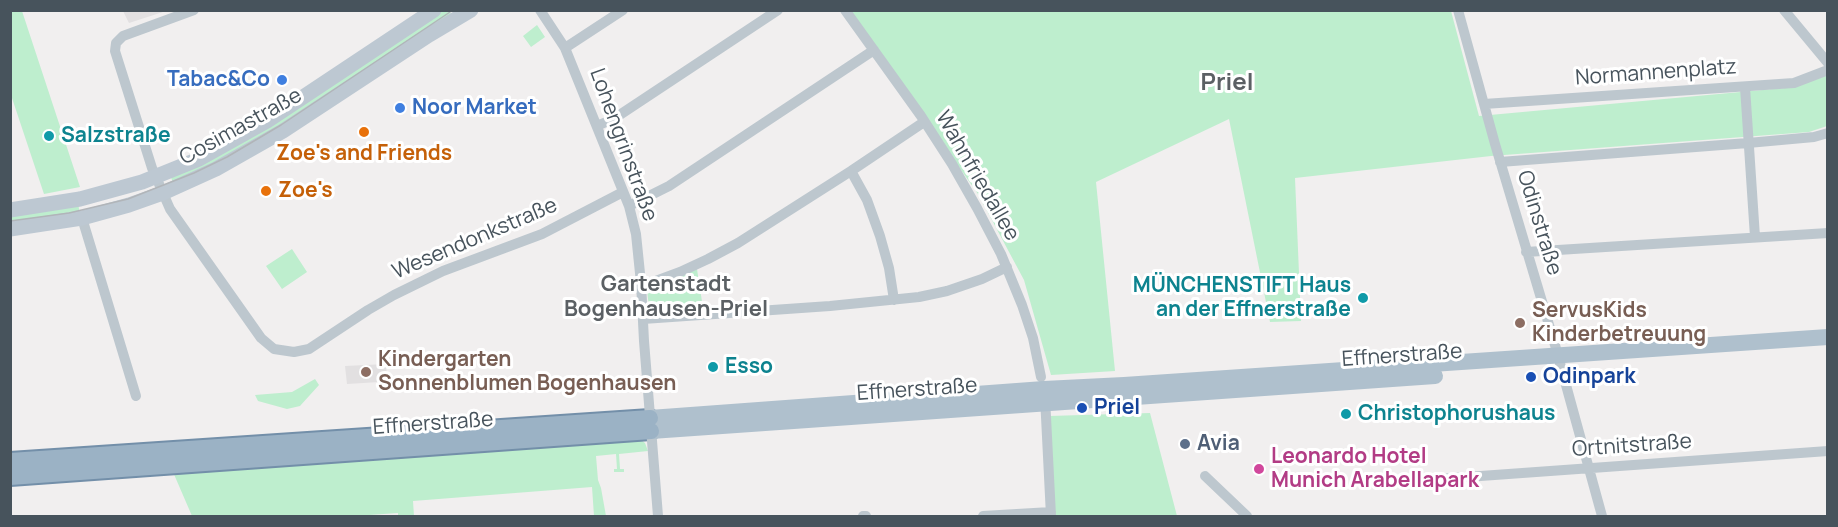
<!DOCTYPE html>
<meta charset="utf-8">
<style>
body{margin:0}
#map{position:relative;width:1838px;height:527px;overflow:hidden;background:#f1efef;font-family:Manrope,sans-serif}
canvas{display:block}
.frame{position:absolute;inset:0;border:12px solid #47535c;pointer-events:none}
</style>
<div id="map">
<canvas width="1838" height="527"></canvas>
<div class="frame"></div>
</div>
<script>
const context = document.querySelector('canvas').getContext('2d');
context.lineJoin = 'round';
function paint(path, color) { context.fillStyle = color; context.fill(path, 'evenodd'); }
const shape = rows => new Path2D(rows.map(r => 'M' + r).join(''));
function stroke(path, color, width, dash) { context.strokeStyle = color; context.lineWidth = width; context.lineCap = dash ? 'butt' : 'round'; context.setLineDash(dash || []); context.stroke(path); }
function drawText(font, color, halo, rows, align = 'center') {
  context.font = font + ' Manrope,sans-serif'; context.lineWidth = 6; context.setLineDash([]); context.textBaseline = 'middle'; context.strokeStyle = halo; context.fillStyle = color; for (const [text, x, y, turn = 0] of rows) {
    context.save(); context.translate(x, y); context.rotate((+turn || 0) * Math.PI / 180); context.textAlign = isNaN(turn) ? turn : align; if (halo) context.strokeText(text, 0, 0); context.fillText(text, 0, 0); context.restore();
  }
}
paint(shape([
 [123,11,166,11,129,23],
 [386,364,387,378,395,378,395,381,347,384,345,366]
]), '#e2e0e1');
paint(shape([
 [10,11,22,11,80,187,44,194,11,95],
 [438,11,449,11,453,17,282,128,174,185,170,175],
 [848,11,1451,11,1479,116,1795,87,1827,75,1827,126,1809,132,1491,156,1295,178,1301,321,1270,322,1229,119,1096,182,1115,371,1051,375,1024,280,978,194],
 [537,25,545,37,531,47,523,36],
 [78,202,80,216,11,225,11,213],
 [292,249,307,272,282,289,266,266],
 [697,269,703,308,655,312,649,307,647,290],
 [315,379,319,385,300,406,287,409,258,401,255,395,292,392],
 [1150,413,1177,516,1053,516,1049,416],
 [641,440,645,443,648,451,619,454,620,469,624,469,624,472,614,472,614,469,617,469,616,454,596,456,598,480,601,488,606,516,594,516,592,487,413,501,414,516,398,516,398,513,355,516,192,516,173,472]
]), '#beeece');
const trunk = shape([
 [10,461,650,418],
 [10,477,651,431]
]);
stroke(trunk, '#738fa9', 20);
stroke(shape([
 [194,10,123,36,116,43,115,51,152,168,170,209,261,338,274,349,294,352,309,349,368,310,394,295,443,271,542,234,623,192],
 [540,10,565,48,629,206,636,234,641,283,644,341,658,516],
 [845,10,921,116,952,164,977,208,1001,254,1022,305,1033,338,1041,377],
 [1458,10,1495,144,1555,345,1602,516],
 [1784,10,1828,63],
 [565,48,623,10],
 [1745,87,1755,237],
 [1484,104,1794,83,1828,70],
 [597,126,615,118,778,10],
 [1500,162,1748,143,1814,137,1828,133],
 [851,171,867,200,880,236,889,268,894,300],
 [629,206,669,186,874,50],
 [82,218,136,396],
 [1526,252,1828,233],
 [641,283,653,282,680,272,708,259,738,243,851,171,924,122],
 [643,319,830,306,919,297,947,291,982,279,1007,267],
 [1045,397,1051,516],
 [1205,476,1247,516],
 [1439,479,1828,451],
 [863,516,866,516],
 [983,516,1051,512]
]), '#bdc7ce', 10);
stroke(shape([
 [10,210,80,199,142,182,199,159,267,121,434,10],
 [10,229,82,218,129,205,163,193,216,169,283,131,429,35,471,10]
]), '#bdc8d2', 15);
stroke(shape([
 [650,418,1044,389,1124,385,1828,337],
 [651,431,1435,376]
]), '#afc0cd', 16);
stroke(trunk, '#9bb2c5', 16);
stroke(shape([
 [10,221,69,213,128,199,194,173,227,157,281,125,453,10]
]), '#b1b5b9', 1.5);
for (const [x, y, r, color] of [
 [282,80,6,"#3f7fe0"],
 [400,108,6,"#3f7fe0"],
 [364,132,6,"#e8710a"],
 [49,136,6,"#0f9aa8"],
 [266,191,6,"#e8710a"],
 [1363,298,6,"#0f9aa8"],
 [1520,323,6,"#8d6e63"],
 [713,367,6,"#0f9aa8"],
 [366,372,6,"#8d6e63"],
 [1531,377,6,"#1a4fb4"],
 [1082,408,6,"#1a4fb4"],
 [1346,414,6,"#0f9aa8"],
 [1185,444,6,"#5c6f8a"],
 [1259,469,6,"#d1479c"]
]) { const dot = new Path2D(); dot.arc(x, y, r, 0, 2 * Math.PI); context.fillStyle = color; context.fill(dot); stroke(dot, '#fff', 2); }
drawText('21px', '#47535c', '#fff', [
 ["Normannenplatz",1656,73,-4],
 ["Cosimastraße",241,127,-29],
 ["Lohengrinstraße",623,145,70],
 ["Wahnfriedallee",977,176,60],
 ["Odinstraße",1539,223,73],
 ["Wesendonkstraße",475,239,-23],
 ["Effnerstraße",1402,356,-4],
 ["Effnerstraße",917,390,-4],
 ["Effnerstraße",433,424,-4],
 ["Ortnitstraße",1632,446,-4]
]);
drawText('bold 21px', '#366cbe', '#fff', [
 ["Tabac&Co",270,80],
 ["Noor Market",412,108,"left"]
], 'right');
drawText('bold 21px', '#0d838f', '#fff', [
 ["Salzstraße",61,136],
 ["MÜNCHENSTIFT Haus",1351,286,"right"],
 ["an der Effnerstraße",1351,310,"right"],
 ["Esso",725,367],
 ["Christophorushaus",1358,414]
], 'left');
drawText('bold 21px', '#c56008', '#fff', [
 ["Zoe's and Friends",364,154],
 ["Zoe's",278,191,"left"]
]);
drawText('bold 21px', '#785e54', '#fff', [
 ["ServusKids",1532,311],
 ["Kinderbetreuung",1532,335],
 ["Kindergarten",378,360],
 ["Sonnenblumen Bogenhausen",378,384]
], 'left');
drawText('bold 21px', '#164399', '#fff', [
 ["Odinpark",1543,377],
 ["Priel",1094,408]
], 'left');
drawText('bold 21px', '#4e5e75', '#fff', [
 ["Avia",1197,444]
], 'left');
drawText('bold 21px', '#b23c85', '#fff', [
 ["Leonardo Hotel",1271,457],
 ["Munich Arabellapark",1271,481]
], 'left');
drawText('bold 22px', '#5b6064', '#fff', [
 ["Gartenstadt",666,285],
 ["Bogenhausen-Priel",666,310]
]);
drawText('bold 24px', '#5b6064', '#fff', [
 ["Priel",1227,83]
]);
</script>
